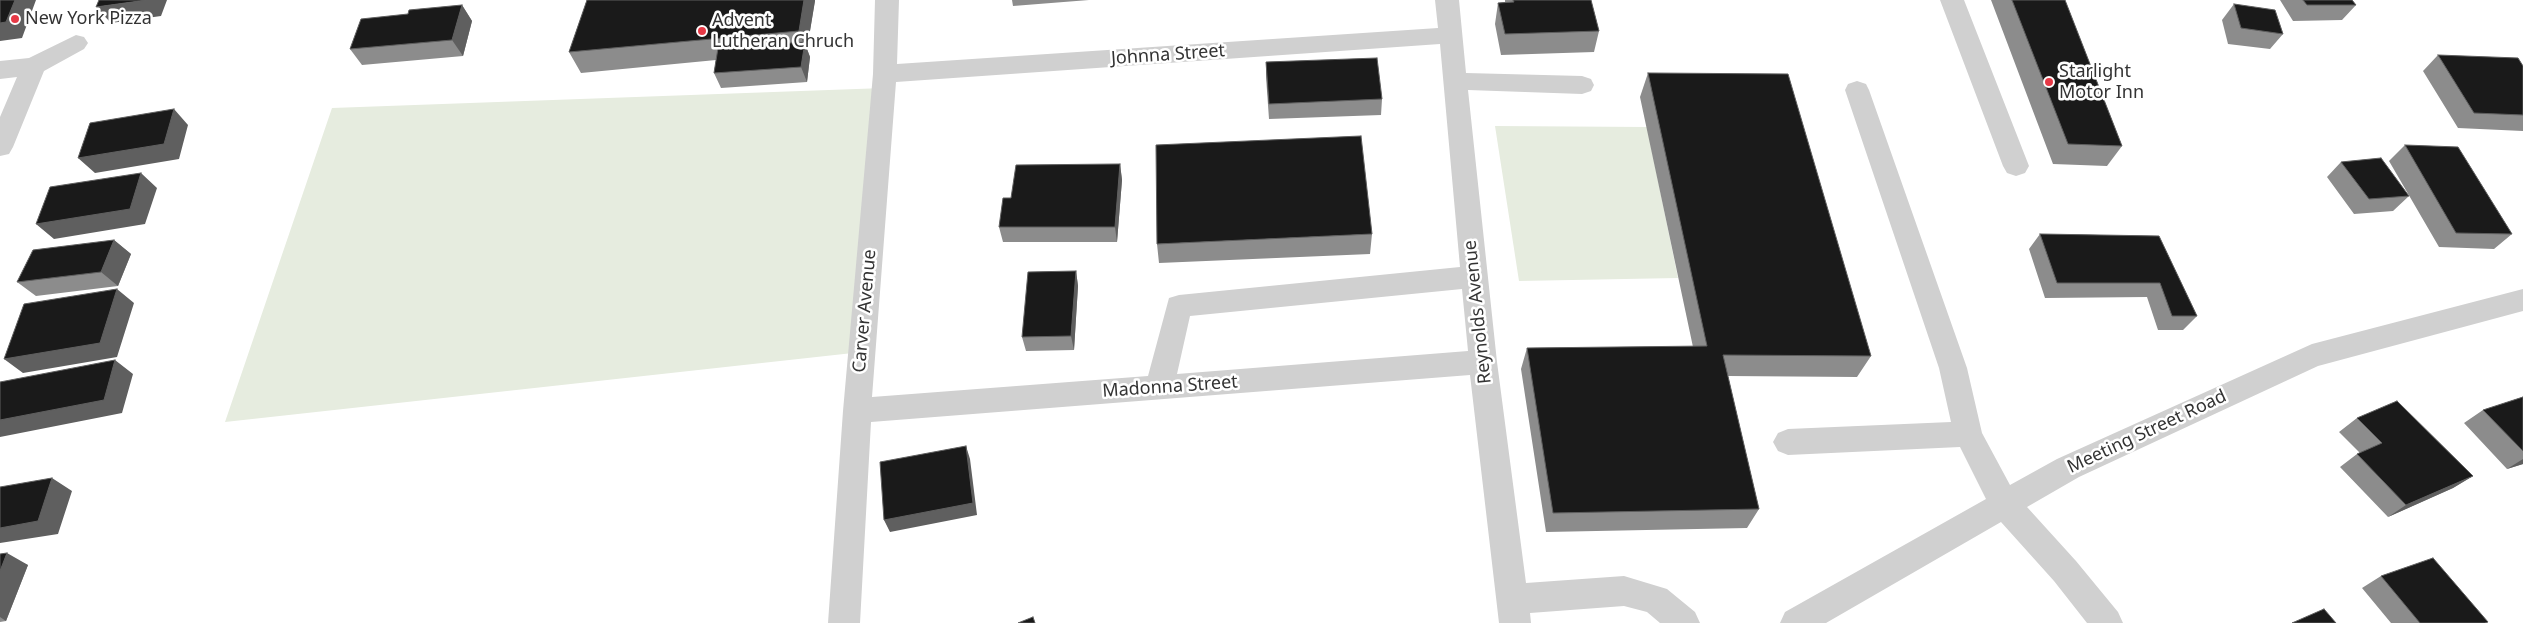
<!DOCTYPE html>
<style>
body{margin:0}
canvas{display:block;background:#fff}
</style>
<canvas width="2523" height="623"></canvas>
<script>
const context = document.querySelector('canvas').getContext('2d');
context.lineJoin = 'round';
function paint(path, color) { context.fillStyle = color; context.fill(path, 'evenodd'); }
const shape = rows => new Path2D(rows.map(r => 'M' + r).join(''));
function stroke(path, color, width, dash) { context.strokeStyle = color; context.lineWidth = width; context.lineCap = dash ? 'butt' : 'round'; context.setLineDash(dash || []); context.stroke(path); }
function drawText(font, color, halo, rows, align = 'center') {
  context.font = font + ' "Noto Sans",sans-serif'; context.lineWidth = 5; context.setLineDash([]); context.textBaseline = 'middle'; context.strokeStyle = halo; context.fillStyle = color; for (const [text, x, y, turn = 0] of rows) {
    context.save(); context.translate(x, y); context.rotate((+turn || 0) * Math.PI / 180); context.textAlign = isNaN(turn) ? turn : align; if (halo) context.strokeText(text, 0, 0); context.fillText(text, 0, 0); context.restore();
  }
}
paint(shape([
 [884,88,862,352,225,422,332,108],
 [1495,126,1647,127,1678,278,1519,281]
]), '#e6ecdf');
paint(shape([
 [875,0,899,0,897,64,1438,28,1435,0,1459,0,1466,73,1582,76,1591,79,1594,85,1591,91,1582,94,1468,90,1497,362,1526,583,1624,576,1667,589,1695,612,1700,623,1660,623,1647,612,1624,606,1530,613,1531,623,1499,623,1470,375,871,422,860,623,828,623,843,411,873,74,875,0],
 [1440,44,1460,267,1179,295,1169,298,1148,376,872,397,896,82,1440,44],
 [1462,289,1468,351,1177,374,1190,316,1462,289],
 [1940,0,1964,0,2029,166,2025,173,2016,176,2007,173,2003,166,1940,0],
 [76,35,84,37,88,43,84,49,44,71,13,147,9,154,0,156,0,117,17,77,0,79,0,61,29,58,76,35],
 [1857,81,1866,84,1869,90,1967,368,1982,433,2010,485,2057,459,2312,344,2523,289,2523,311,2318,366,2079,477,2027,507,2076,561,2118,612,2123,623,2087,623,2054,581,2001,522,1826,623,1780,623,1785,612,1986,499,1960,447,1788,455,1778,451,1773,442,1778,433,1788,429,1951,422,1939,368,1845,90,1848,84,1857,81]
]), '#d0d0d0');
paint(shape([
 [587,0,815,0,807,49,810,57,807,82,721,88,714,73,716,60,581,73,569,52],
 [1012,0,1089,0,1013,6],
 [1505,0,1591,0,1599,31,1594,52,1501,55,1495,24,1498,3,1505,2],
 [1991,0,2065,0,2122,146,2107,166,2053,164],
 [2280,0,2352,0,2356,5,2342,20,2293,21],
 [2234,4,2283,34,2270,49,2228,44,2222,20],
 [462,5,472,21,463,56,362,65,350,49,408,14],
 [2438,55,2523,66,2523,131,2458,128,2423,71],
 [1266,62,1382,99,1381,115,1269,119,1266,77],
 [1648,73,1871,356,1857,377,1728,376,1759,509,1747,528,1546,532,1521,369,1527,348,1693,347,1640,97],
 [2405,145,2512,234,2494,249,2439,247,2389,161],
 [2341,162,2409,196,2393,211,2354,214,2327,177],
 [1120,164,1122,180,1117,242,1003,242,999,227,1011,198],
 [1372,234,1370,254,1159,263,1157,244],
 [2040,234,2159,236,2197,316,2183,330,2158,330,2147,297,2045,298,2029,249],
 [114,240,131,254,118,286,36,296,17,282],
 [1076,271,1078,286,1074,350,1026,351,1022,337],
 [2523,397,2523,464,2507,469,2464,423,2483,410],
 [2357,418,2473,476,2453,488,2388,517,2340,467,2357,454,2360,453,2339,432],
 [0,554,28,565,6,621,0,622],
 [2381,576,2486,623,2391,623,2362,588]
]), '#8c8c8c');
paint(shape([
 [15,0,36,0,22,38,0,41,0,23],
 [147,0,167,0,161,16,111,23,96,7],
 [804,0,815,0,815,1,807,49,810,57,807,82,801,67,804,45,799,31],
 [462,5,472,21,463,56,452,40],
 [174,109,188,125,179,159,95,173,78,158],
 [1120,164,1122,180,1117,242,1115,227],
 [141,173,157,188,145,224,54,239,36,224],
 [114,240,131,254,118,286,101,272],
 [1076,271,1078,286,1074,350,1071,336],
 [117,289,134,303,117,357,23,373,4,359],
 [115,360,133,374,122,413,0,437,0,420],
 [966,446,970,459,977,515,890,532,884,520],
 [2523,459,2523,464,2507,469],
 [2473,476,2453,488,2388,517,2406,505],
 [52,478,72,491,58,534,0,543,0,528],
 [7,553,28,565,6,621,0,617,0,571]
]), '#5f5f5f');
const building = shape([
 [0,0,15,0,6,22,0,23,0,0],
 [99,0,147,0,96,7,99,0],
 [587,0,804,0,799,31,569,52,587,0],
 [1513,0,1591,0,1599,31,1505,34,1498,3,1514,2,1513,0],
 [2012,0,2065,0,2122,146,2068,144,2012,0],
 [2303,0,2352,0,2356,5,2307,5,2303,0],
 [2234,4,2275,10,2283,34,2241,28,2234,4],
 [462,5,452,40,350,49,361,19,408,14,409,10,462,5],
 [805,42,801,67,714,73,718,48,805,42],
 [2438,55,2518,58,2523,66,2523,115,2474,113,2438,55],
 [1377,58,1382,99,1269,104,1266,62,1377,58],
 [1648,73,1788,74,1871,356,1723,355,1759,509,1553,513,1527,348,1707,346,1648,73],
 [174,109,164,144,78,158,90,123,174,109],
 [1361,136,1372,234,1157,244,1156,145,1361,136],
 [2405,145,2458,147,2512,234,2456,233,2405,145],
 [2381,158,2409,196,2369,199,2341,162,2381,158],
 [1120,164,1115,227,999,227,1003,198,1011,198,1016,165,1120,164],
 [141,173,130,209,36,224,50,187,141,173],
 [2040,234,2159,236,2197,316,2172,316,2160,283,2057,283,2040,234],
 [114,240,101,272,17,282,33,250,114,240],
 [1076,271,1071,336,1022,337,1028,272,1076,271],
 [117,289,100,343,4,359,24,304,117,289],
 [115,360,104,400,0,420,0,382,115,360],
 [2523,397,2523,451,2483,410,2523,397],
 [2397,401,2473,476,2406,505,2357,454,2382,443,2357,418,2397,401],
 [966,446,973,503,884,520,880,462,966,446],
 [52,478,38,521,0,528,0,487,52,478],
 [7,553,0,571,0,554,7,553],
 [2433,558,2488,622,2485,623,2420,623,2381,576,2433,558],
 [2324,609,2336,623,2292,623,2324,609],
 [1033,617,1035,623,1018,623,1033,617]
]);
paint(building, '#1a1a1a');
stroke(building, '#5f5f5f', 1);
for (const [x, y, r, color] of [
 [15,19,5,"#e63946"],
 [702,31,5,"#e63946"],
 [2049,82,5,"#e63946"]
]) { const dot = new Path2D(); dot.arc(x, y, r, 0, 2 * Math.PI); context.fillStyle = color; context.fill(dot); stroke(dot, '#fff', 2); }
drawText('18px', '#333', '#fff', [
 ["New York Pizza",25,19],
 ["Advent",712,21],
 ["Lutheran Chruch",712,42],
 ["Starlight",2059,72],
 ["Motor Inn",2059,93]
], 'left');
drawText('18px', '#333', '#fff', [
 ["Johnna Street",1168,55,-4],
 ["Carver Avenue",865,311,-85],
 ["Reynolds Avenue",1478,312,-96],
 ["Madonna Street",1170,387,-4],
 ["Meeting Street Road",2147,432,-25]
]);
</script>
